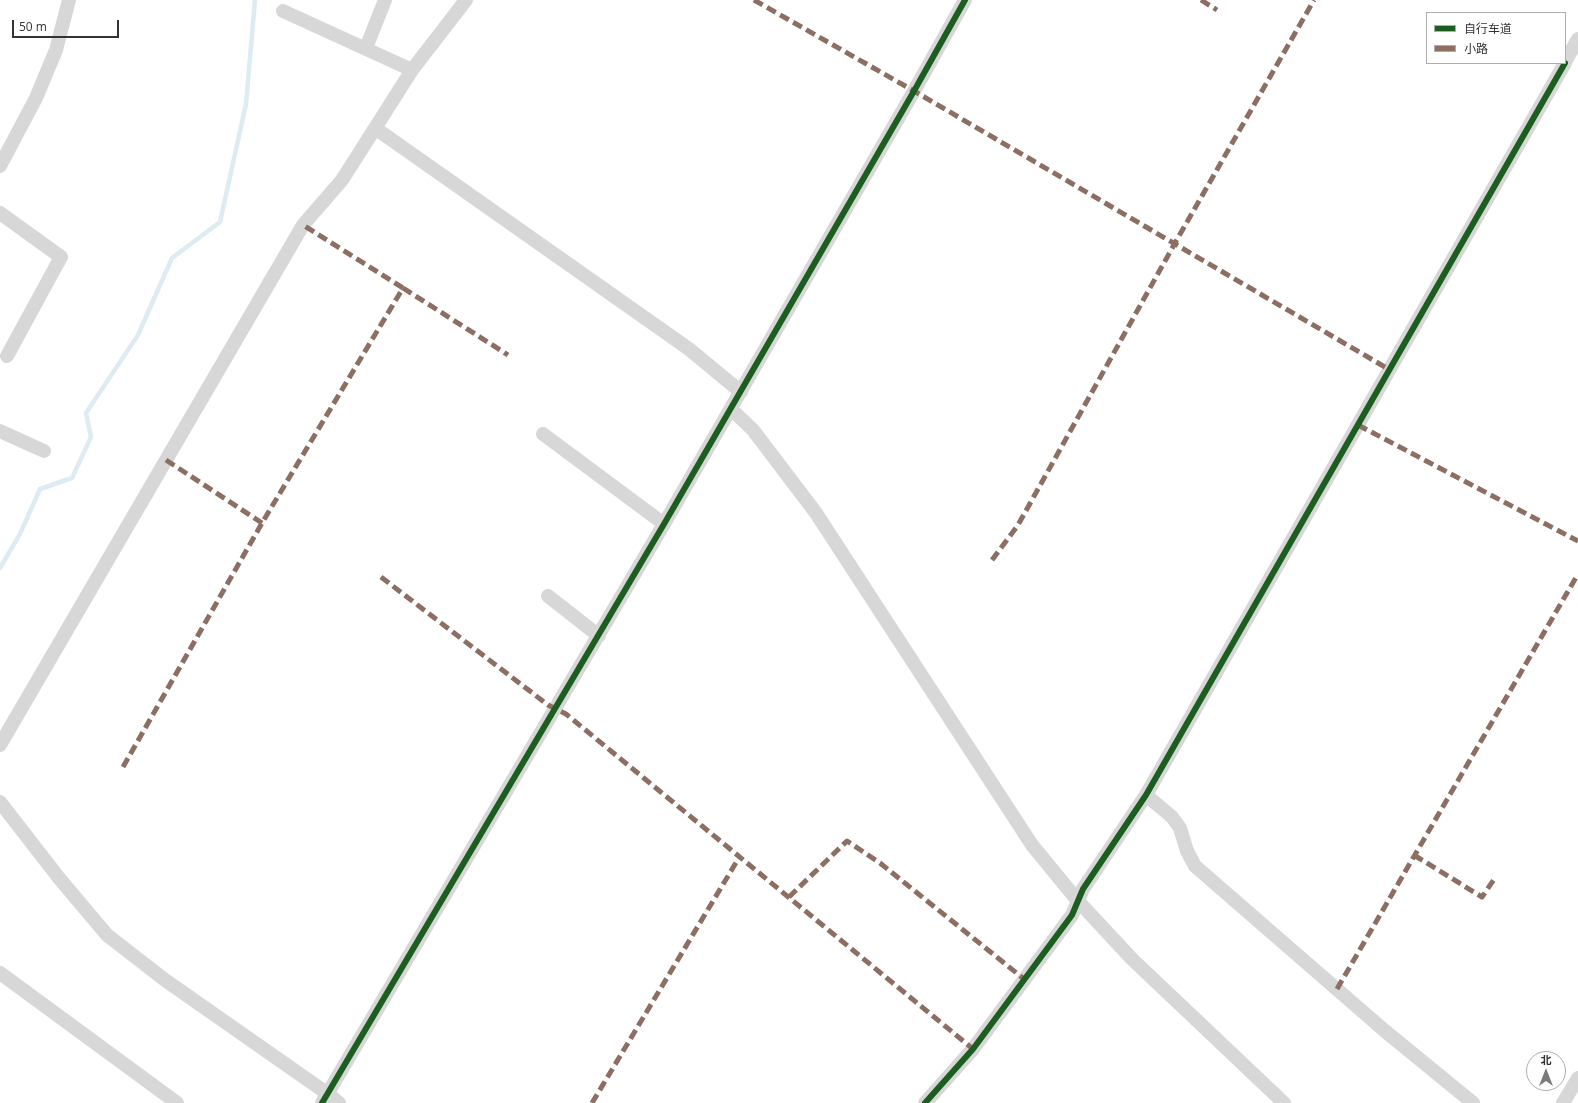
<!DOCTYPE html>
<meta charset="utf-8">
<style>
body{margin:0}
#map{position:relative;width:1578px;height:1103px;overflow:hidden;background:#fff;font-family:"Open Sans","Noto Sans SC",sans-serif}
canvas{display:block}
.legend{position:absolute;left:1426px;top:12px;width:140px;height:52px;box-sizing:border-box;background:#fff;border:1px solid #adadad;margin:0;padding:5px 7px;list-style:none;font-size:12px;color:#333}
.legend li{display:flex;align-items:center;gap:8px;height:20px}
.legend b{width:20px;border:1px solid #adadad}
.north{position:absolute;left:1526px;top:1051px;width:40px;height:40px;box-sizing:border-box;background:#fff;border:1px solid #adadad;border-radius:50%;rotate:0deg;font-size:11px;font-weight:700;line-height:16px;text-align:center;color:#333}
.north::after{content:'';display:block;margin:auto;width:14px;height:18px;background:#7a7a7a;clip-path:polygon(50% 0,100% 100%,50% 72%,0 100%)}
.scale{position:absolute;left:12px;top:20px;width:107px;height:18px;box-sizing:border-box;border:2px solid #333;border-top:0;padding-left:5px;font-size:12px;line-height:14px;white-space:nowrap;color:#333;-webkit-text-stroke:3px #fff;paint-order:stroke}
</style>
<div id="map">
<canvas width="1578" height="1103"></canvas>
<ul class="legend">
<li><b style="height:5px;background:#1b5e20"></b>自行车道</li>
<li><b style="height:5px;background:#8d6e63"></b>小路</li>
</ul>
<div class="north">北</div>
<div class="scale">50 m</div>
</div>
<script>
const context = document.querySelector('canvas').getContext('2d');
context.lineJoin = 'round';
const shape = rows => new Path2D(rows.map(r => 'M' + r).join(''));
function stroke(path, color, width, dash) { context.strokeStyle = color; context.lineWidth = width; context.lineCap = dash ? 'butt' : 'round'; context.setLineDash(dash || []); context.stroke(path); }
stroke(shape([
 [0,568,20,534,40,489,72,478,91,437,86,413,138,335,172,258,220,222,246,104,255,0]
]), '#ddebf3', 4.5);
stroke(shape([
 [283,11,412,70],
 [366,48,385,0],
 [1565,62,1578,39],
 [375,128,689,349,741,392],
 [0,166,36,98,56,50,69,0],
 [0,213,61,257,7,356],
 [731,409,753,430,816,513,1032,845,1078,901,1132,959,1284,1103],
 [0,431,44,451],
 [543,434,664,524],
 [548,596,599,636],
 [0,745,303,225,342,180,412,70,466,0],
 [1146,795,1172,817,1180,828,1187,851,1195,866,1385,1031,1473,1103],
 [0,802,59,878,107,935,165,980,328,1094,339,1103],
 [0,973,177,1103],
 [322,1103,664,524,914,91,965,0],
 [925,1103,973,1049,1072,915,1083,889,1146,795,1565,63],
 [1563,1103,1578,1078]
]), '#d7d7d7', 14);
stroke(shape([
 [754,0,914,91,1390,370],
 [1201,0,1217,10],
 [403,288,508,355],
 [1358,425,1578,541],
 [166,460,262,523],
 [992,560,1018,525,1175,243,1314,0],
 [381,577,548,705,566,714,973,1049],
 [123,767,262,523,403,288,303,225],
 [1414,855,1482,897,1495,878],
 [789,897,847,841,880,863,1024,979],
 [1337,989,1578,574],
 [592,1103,740,856]
]), '#8d6e63', 5, [10, 5]);
stroke(shape([
 [322,1103,664,524,914,91,965,0],
 [925,1103,973,1049,1072,915,1083,889,1146,795,1565,63]
]), '#1b5e20', 6);
</script>
